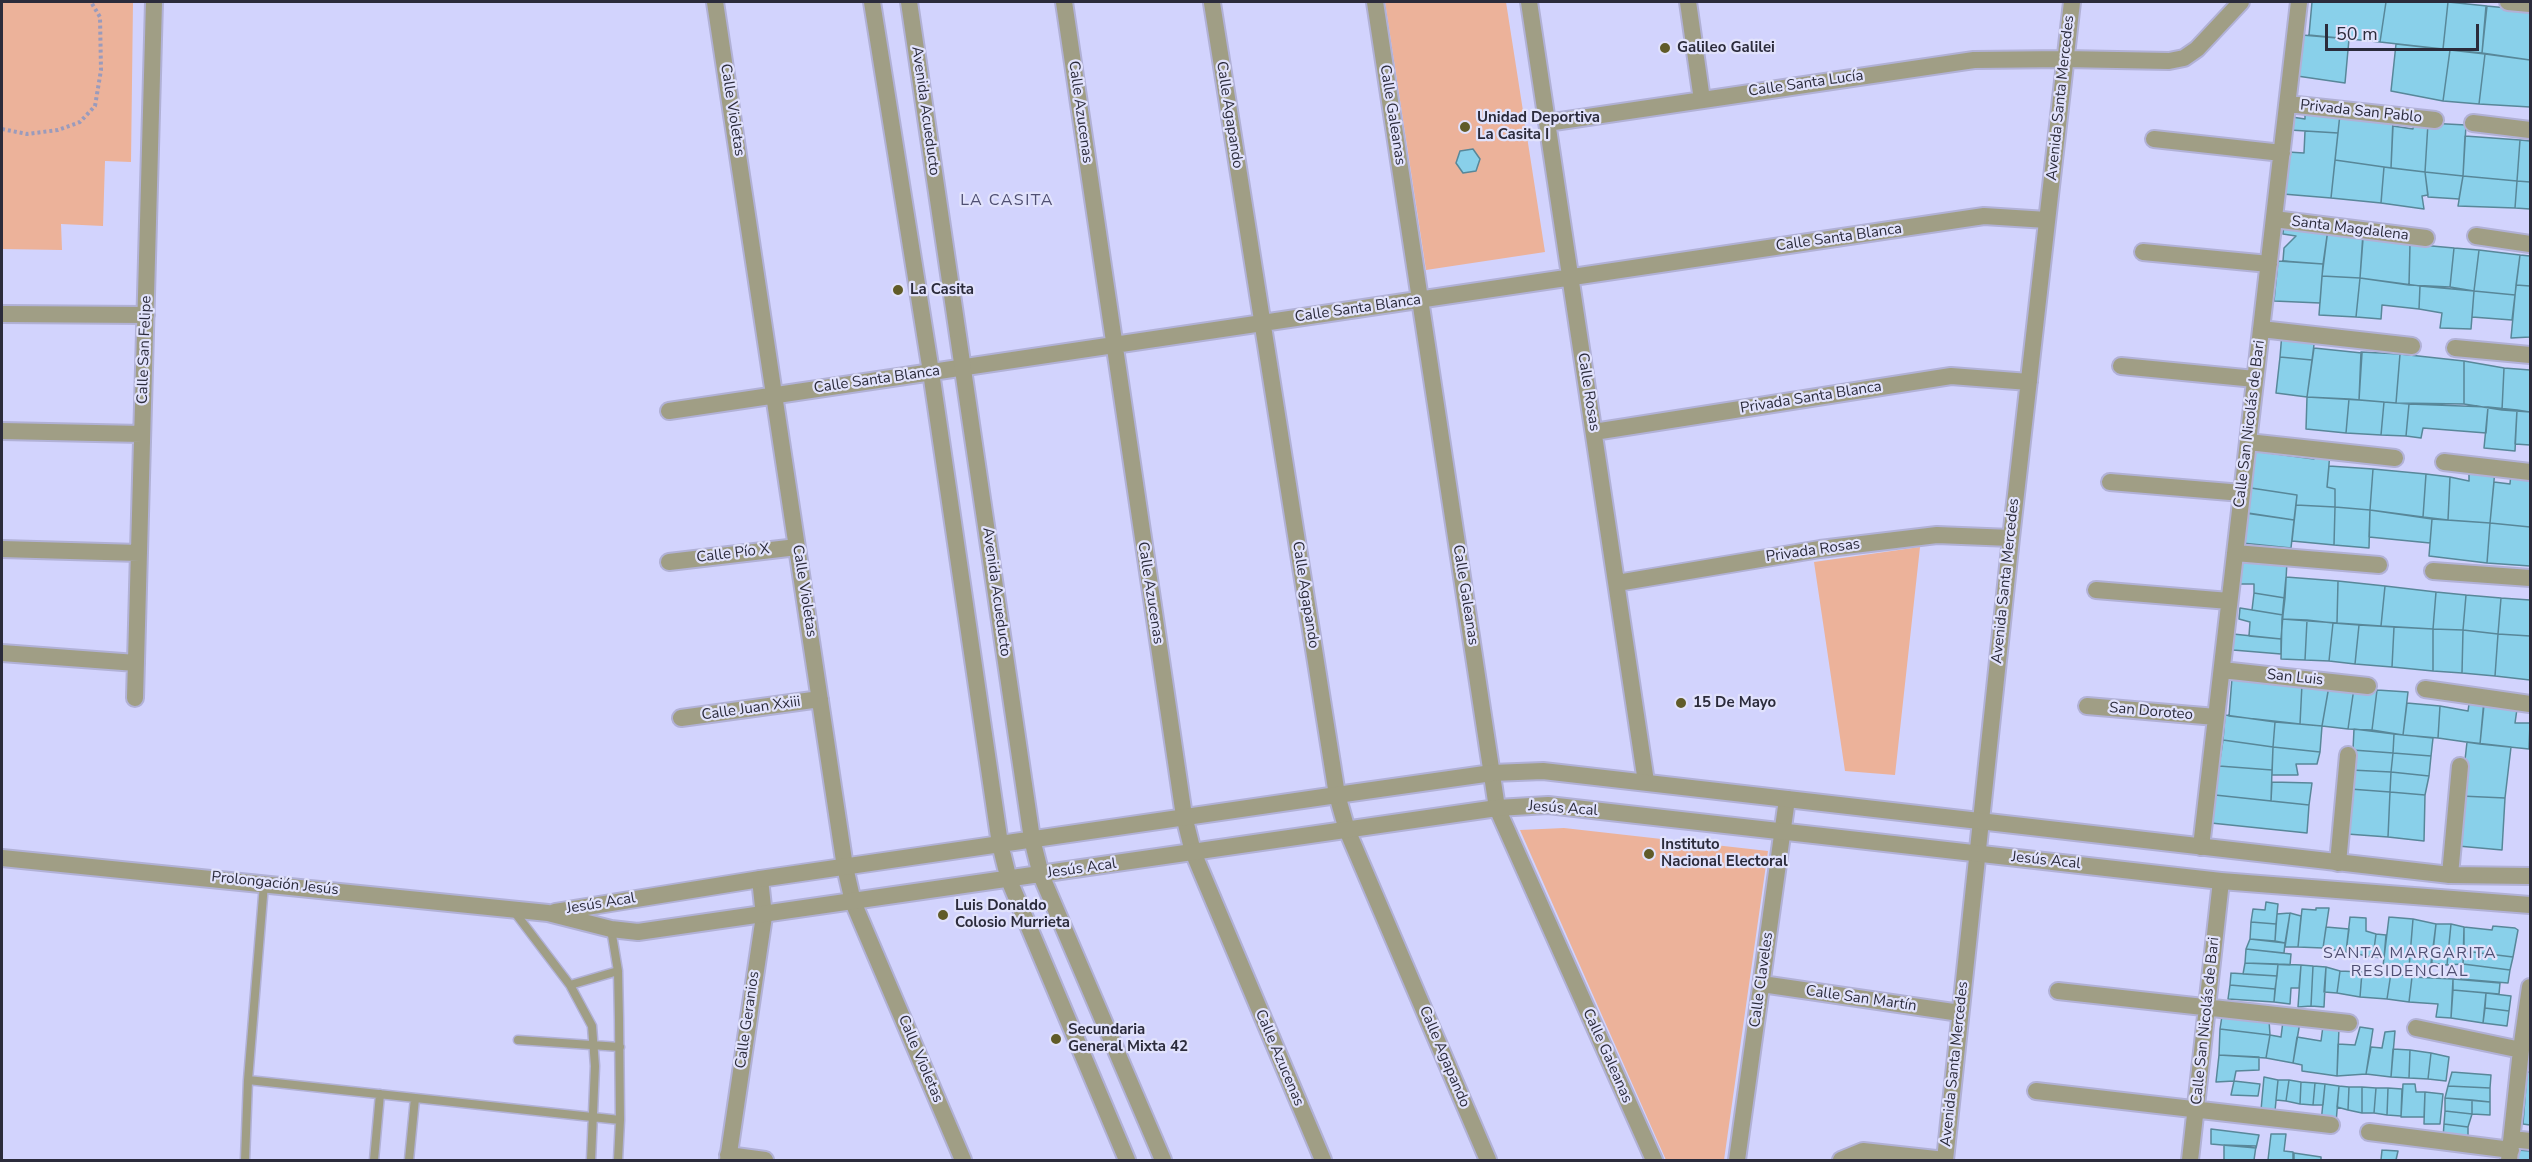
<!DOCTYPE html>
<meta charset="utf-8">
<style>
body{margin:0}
#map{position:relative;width:2532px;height:1162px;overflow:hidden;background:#d2d3fd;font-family:"Nunito Sans",sans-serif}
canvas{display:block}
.frame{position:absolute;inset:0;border:3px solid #2b2b3b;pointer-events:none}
.scale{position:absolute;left:2325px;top:24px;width:154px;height:27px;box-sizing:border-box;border:3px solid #2b2b3b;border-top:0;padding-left:8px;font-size:18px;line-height:21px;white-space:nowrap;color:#2b2b3b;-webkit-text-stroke:4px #e1e2fc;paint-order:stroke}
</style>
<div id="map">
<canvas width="2532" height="1162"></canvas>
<div class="frame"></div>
<div class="scale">50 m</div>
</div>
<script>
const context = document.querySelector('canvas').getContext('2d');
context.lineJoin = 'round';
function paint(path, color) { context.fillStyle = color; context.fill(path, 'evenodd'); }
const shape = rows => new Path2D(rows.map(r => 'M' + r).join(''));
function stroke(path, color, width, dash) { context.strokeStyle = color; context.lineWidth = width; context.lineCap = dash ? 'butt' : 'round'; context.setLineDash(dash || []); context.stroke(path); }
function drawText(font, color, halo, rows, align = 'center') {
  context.font = font + ' "Nunito Sans",sans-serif'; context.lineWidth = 4.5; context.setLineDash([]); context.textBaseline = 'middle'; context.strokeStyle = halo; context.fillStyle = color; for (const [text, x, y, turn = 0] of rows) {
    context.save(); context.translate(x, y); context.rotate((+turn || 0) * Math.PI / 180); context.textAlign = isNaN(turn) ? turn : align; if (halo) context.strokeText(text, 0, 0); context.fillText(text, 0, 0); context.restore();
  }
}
paint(shape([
 [2,2,133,2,131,162,105,161,103,226,61,224,62,250,2,249],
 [1385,2,1506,2,1545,252,1426,270],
 [1920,547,1895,775,1845,771,1814,562],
 [1564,828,1768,851,1724,1160,1666,1160,1520,830]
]), '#ecb29a');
const building = shape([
 [2312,2,2386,2,2380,42,2309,35,2312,2],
 [2386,2,2448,2,2443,49,2380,42,2386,2],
 [2448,2,2487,6,2482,53,2443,49,2448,2],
 [2486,6,2530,10,2530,60,2482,53,2486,6],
 [2302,35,2349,39,2345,83,2297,76,2302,35],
 [2396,44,2450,50,2443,101,2391,91,2396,44],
 [2450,50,2485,54,2479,104,2443,101,2450,50],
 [2485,54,2530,60,2530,107,2479,104,2485,54],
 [2305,110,2340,114,2338,133,2290,130,2292,117,2305,119,2305,110],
 [2340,114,2393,119,2391,168,2335,160,2340,114],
 [2414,123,2428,123,2425,172,2391,168,2393,126,2413,129,2414,123],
 [2428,123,2466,125,2463,176,2425,172,2428,123],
 [2305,131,2338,133,2331,198,2283,194,2288,152,2304,153,2305,131],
 [2465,136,2520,140,2517,181,2463,176,2465,136],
 [2520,140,2530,141,2530,182,2517,181,2520,140],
 [1473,149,1480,159,1476,171,1463,173,1456,163,1460,151,1473,149],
 [2335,160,2384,167,2381,203,2331,198,2335,160],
 [2384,167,2425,172,2428,195,2422,196,2424,209,2381,203,2384,167],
 [2425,172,2463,176,2459,199,2428,197,2425,172],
 [2463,176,2517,181,2515,208,2458,206,2463,176],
 [2517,181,2530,182,2530,209,2515,208,2517,181],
 [2284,224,2328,229,2323,264,2283,261,2284,248,2296,236,2283,234,2284,224],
 [2328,229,2363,233,2360,278,2322,276,2328,229],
 [2363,239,2410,244,2409,285,2360,278,2363,239],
 [2410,244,2454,248,2450,287,2409,285,2410,244],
 [2454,248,2479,250,2474,291,2450,287,2454,248],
 [2479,250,2520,255,2515,295,2474,291,2479,250],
 [2520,255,2530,256,2530,286,2516,285,2520,255],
 [2278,261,2323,264,2320,303,2274,301,2278,261],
 [2322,276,2360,278,2356,317,2319,315,2322,276],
 [2360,278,2420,286,2419,309,2382,305,2381,319,2356,317,2360,278],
 [2516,285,2530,286,2530,337,2511,338,2516,285],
 [2420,286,2474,291,2471,329,2440,328,2442,313,2419,309,2420,286],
 [2474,291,2515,295,2512,320,2472,317,2474,291],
 [2282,333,2315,337,2312,360,2280,357,2282,333],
 [2314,348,2362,353,2359,400,2307,397,2314,348],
 [2361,352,2400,354,2396,403,2359,400,2361,352],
 [2400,354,2464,361,2464,404,2396,403,2400,354],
 [2280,357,2312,360,2307,397,2276,393,2280,357],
 [2464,361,2504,368,2502,410,2464,404,2464,361],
 [2504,368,2530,370,2530,412,2502,410,2504,368],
 [2307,397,2349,399,2346,433,2306,429,2307,397],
 [2349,399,2384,402,2381,435,2346,433,2349,399],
 [2384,402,2409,404,2406,436,2381,435,2384,402],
 [2409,404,2488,407,2486,433,2423,428,2421,438,2406,436,2409,404],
 [2488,407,2517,410,2515,451,2484,448,2488,407],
 [2517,410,2530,412,2530,445,2515,444,2517,410],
 [2254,451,2314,459,2315,452,2330,453,2327,487,2335,489,2335,507,2296,505,2297,495,2251,488,2254,451],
 [2329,466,2373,469,2370,510,2335,507,2335,489,2327,487,2329,466],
 [2469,466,2495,470,2490,523,2448,520,2450,477,2469,481,2469,466],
 [2373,469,2426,474,2423,517,2370,510,2373,469],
 [2511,473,2530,475,2530,527,2490,523,2494,482,2510,484,2511,473],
 [2426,474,2450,477,2448,520,2423,517,2426,474],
 [2251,488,2297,495,2294,520,2248,513,2251,488],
 [2296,505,2335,507,2334,545,2292,541,2296,505],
 [2335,507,2370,510,2369,548,2334,545,2335,507],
 [2370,510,2432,519,2430,543,2369,537,2370,510],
 [2245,513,2294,520,2291,548,2242,543,2245,513],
 [2432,519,2490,523,2487,563,2429,556,2432,519],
 [2490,523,2530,527,2530,566,2487,563,2490,523],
 [2240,558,2287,561,2285,598,2254,593,2254,584,2240,584,2240,558],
 [2286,577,2338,581,2337,623,2282,619,2286,577],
 [2338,581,2385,586,2381,626,2337,623,2338,581],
 [2385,586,2436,592,2433,629,2381,626,2385,586],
 [2436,592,2466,595,2463,630,2433,629,2436,592],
 [2254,593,2285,598,2283,615,2252,610,2254,593],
 [2466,595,2501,598,2498,634,2463,630,2466,595],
 [2501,598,2530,600,2530,636,2498,634,2501,598],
 [2240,608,2283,615,2281,639,2249,636,2250,622,2239,619,2240,608],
 [2282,619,2307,620,2305,660,2281,659,2282,619],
 [2307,620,2333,623,2329,661,2305,660,2307,620],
 [2333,623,2359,625,2355,664,2329,661,2333,623],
 [2359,625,2394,627,2392,667,2355,664,2359,625],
 [2394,627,2433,629,2433,671,2392,667,2394,627],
 [2433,629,2463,630,2462,673,2433,671,2433,629],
 [2463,630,2498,634,2495,676,2462,673,2463,630],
 [2233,634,2281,639,2281,654,2233,650,2233,634],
 [2498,634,2530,636,2530,680,2495,676,2498,634],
 [2232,678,2302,684,2300,724,2229,716,2232,678],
 [2302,684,2329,686,2322,726,2300,724,2302,684],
 [2329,686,2354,688,2348,729,2322,726,2329,686],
 [2354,688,2377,690,2372,730,2348,729,2354,688],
 [2377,690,2408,692,2403,735,2372,730,2377,690],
 [2470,697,2484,700,2480,744,2438,738,2440,706,2468,711,2470,697],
 [2407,703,2440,706,2438,738,2403,735,2407,703],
 [2484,705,2517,709,2515,723,2530,723,2529,749,2480,744,2484,705],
 [2225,715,2275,722,2273,747,2223,740,2225,715],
 [2275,722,2322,726,2320,752,2273,747,2275,722],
 [2354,729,2394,734,2393,753,2353,750,2354,729],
 [2394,734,2433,738,2431,756,2393,753,2394,734],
 [2223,740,2273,747,2272,770,2219,766,2223,740],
 [2467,742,2511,747,2505,798,2461,796,2467,742],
 [2273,747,2320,752,2317,764,2296,764,2298,775,2272,775,2273,747],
 [2353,750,2393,753,2391,772,2351,770,2353,750],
 [2393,753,2431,756,2429,776,2391,772,2393,753],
 [2219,766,2272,770,2271,801,2215,795,2219,766],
 [2351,770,2391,772,2390,792,2350,789,2351,770],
 [2391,772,2429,776,2425,795,2390,792,2391,772],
 [2272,782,2312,783,2309,805,2271,801,2272,782],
 [2350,789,2390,792,2388,837,2347,834,2350,789],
 [2390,792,2425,795,2424,841,2388,837,2390,792],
 [2215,795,2309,805,2307,833,2211,823,2215,795],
 [2461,796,2505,798,2502,850,2458,846,2461,796],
 [2266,902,2278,904,2276,924,2251,922,2253,909,2265,910,2266,902],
 [2316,908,2329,908,2323,948,2298,947,2302,909,2316,910,2316,908],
 [2290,913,2301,916,2298,947,2285,947,2290,913],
 [2290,913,2285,943,2275,941,2277,914,2290,913],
 [2350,917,2366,918,2366,931,2376,934,2373,957,2346,952,2350,917],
 [2389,917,2413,919,2409,968,2383,966,2389,917],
 [2413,919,2436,924,2431,970,2409,968,2413,919],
 [2251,922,2276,924,2275,941,2250,939,2251,922],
 [2436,924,2451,924,2447,965,2431,963,2436,924],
 [2451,924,2464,927,2463,964,2447,965,2451,924],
 [2493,926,2515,928,2518,930,2513,957,2464,951,2464,927,2492,930,2493,926],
 [2326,927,2349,929,2346,952,2323,948,2326,927],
 [2376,934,2386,935,2384,958,2373,957,2376,934],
 [2250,939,2285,943,2284,953,2246,949,2250,939],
 [2246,949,2291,954,2290,965,2245,963,2246,949],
 [2464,951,2513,957,2510,970,2463,964,2464,951],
 [2245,963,2278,964,2277,976,2243,974,2245,963],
 [2278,964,2301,965,2299,988,2291,988,2290,1004,2274,1002,2278,964],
 [2463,964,2510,970,2508,983,2461,979,2463,964],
 [2301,965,2313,966,2311,1006,2298,1007,2301,965],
 [2313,966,2326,967,2324,1007,2311,1006,2313,966],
 [2326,967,2340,971,2337,993,2324,992,2326,967],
 [2374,970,2391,973,2387,999,2360,997,2362,972,2374,974,2374,970],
 [2340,971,2362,972,2360,997,2337,993,2340,971],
 [2231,973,2277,976,2275,989,2230,985,2231,973],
 [2391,973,2412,977,2409,1002,2387,999,2391,973],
 [2412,977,2453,979,2451,1018,2436,1017,2438,1004,2409,1002,2412,977],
 [2453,979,2500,983,2499,994,2453,990,2453,979],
 [2230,985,2275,989,2274,1002,2228,999,2230,985],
 [2453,990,2486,993,2483,1023,2451,1018,2453,990],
 [2486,993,2511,996,2509,1011,2485,1008,2486,993],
 [2485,1008,2509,1011,2507,1026,2483,1023,2485,1008],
 [2222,1016,2269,1020,2270,1035,2220,1029,2222,1016],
 [2283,1021,2300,1022,2293,1063,2266,1058,2270,1035,2281,1037,2283,1021],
 [2323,1026,2339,1028,2337,1076,2302,1071,2302,1065,2293,1063,2297,1037,2321,1041,2323,1026],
 [2360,1027,2373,1029,2366,1074,2337,1076,2338,1044,2355,1045,2360,1027],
 [2220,1029,2270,1035,2266,1058,2219,1055,2220,1029],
 [2395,1031,2391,1077,2366,1074,2371,1047,2382,1048,2385,1032,2395,1031],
 [2393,1049,2410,1050,2409,1078,2391,1077,2393,1049],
 [2410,1050,2431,1053,2428,1079,2409,1078,2410,1050],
 [2431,1053,2449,1057,2446,1081,2428,1079,2431,1053],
 [2219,1055,2259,1057,2259,1070,2236,1071,2234,1081,2216,1082,2219,1055],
 [2452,1072,2491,1075,2490,1088,2448,1086,2452,1072],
 [2527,1072,2530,1072,2530,1125,2523,1124,2527,1072],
 [2264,1077,2278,1080,2275,1111,2261,1110,2264,1077],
 [2278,1080,2289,1080,2286,1101,2276,1100,2278,1080],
 [2289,1080,2301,1082,2300,1104,2286,1101,2289,1080],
 [2234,1081,2260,1084,2258,1096,2231,1095,2234,1081],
 [2301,1082,2315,1083,2313,1105,2300,1104,2301,1082],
 [2315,1083,2325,1084,2323,1105,2313,1105,2315,1083],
 [2325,1084,2339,1086,2336,1123,2321,1122,2325,1084],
 [2403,1084,2415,1084,2416,1092,2425,1092,2424,1117,2401,1117,2403,1084],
 [2339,1086,2349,1087,2348,1110,2337,1107,2339,1086],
 [2448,1086,2490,1088,2490,1102,2445,1098,2448,1086],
 [2349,1087,2362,1087,2362,1113,2348,1110,2349,1087],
 [2362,1087,2376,1088,2374,1113,2362,1113,2362,1087],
 [2376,1088,2388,1088,2387,1115,2374,1113,2376,1088],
 [2388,1088,2402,1089,2401,1116,2387,1115,2388,1088],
 [2425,1092,2443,1094,2440,1124,2424,1124,2425,1092],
 [2445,1098,2472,1100,2472,1114,2445,1111,2445,1098],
 [2472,1100,2490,1102,2490,1115,2472,1114,2472,1100],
 [2445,1111,2472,1114,2468,1127,2444,1124,2445,1111],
 [2444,1124,2468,1127,2468,1141,2443,1138,2444,1124],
 [2211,1129,2259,1135,2256,1148,2211,1144,2211,1129],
 [2271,1134,2286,1134,2284,1151,2293,1152,2293,1160,2268,1160,2271,1134],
 [2224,1145,2256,1146,2254,1160,2224,1160,2224,1145],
 [2382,1150,2398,1151,2396,1160,2381,1160,2382,1150],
 [2518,1150,2530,1151,2530,1160,2518,1160,2518,1150],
 [2294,1153,2321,1157,2321,1160,2294,1160,2294,1153]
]);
paint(building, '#89d0ea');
stroke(building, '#588799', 1.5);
const service = shape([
 [513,910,570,985,592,1026,595,1066,591,1160],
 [611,929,618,971,619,1019,620,1120,618,1160],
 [570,985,618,971],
 [518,1040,620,1047],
 [248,1080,264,884],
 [245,1160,248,1080,620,1120],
 [374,1160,380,1094],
 [409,1160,415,1098]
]);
const minor = shape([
 [715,2,845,867,853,902,963,1160],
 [1064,2,1184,816,1193,852,1323,1160],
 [1375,2,1497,808,1654,1160],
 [1529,2,1646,782],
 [1688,2,1702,100],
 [2508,2,2530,4],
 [1212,3,1337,795,1347,830,1488,1160],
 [2288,104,2435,120],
 [1547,123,1974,60,2065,59,2169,61,2184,58,2197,49,2241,2],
 [2473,123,2530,130],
 [2154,139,2282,153],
 [2274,219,2426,238],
 [2476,236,2530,244],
 [2143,252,2269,264],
 [2,314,146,315],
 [2261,329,2412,346],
 [2455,348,2530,355],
 [2121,366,2255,379],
 [669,411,1984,216,2047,220],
 [2,431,142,434],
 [1594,432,1951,376,2029,382],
 [2248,442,2395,458],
 [2444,462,2530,472],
 [2110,482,2242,493],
 [2,549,139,553],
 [2235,553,2379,565],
 [669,562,797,547],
 [2433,571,2530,578],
 [1617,583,1820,549,1937,535,2011,538],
 [2096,590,2229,601],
 [2,653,136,663],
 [2222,670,2368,686],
 [2425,689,2530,704],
 [135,698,154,2],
 [2087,706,2216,717],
 [681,718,820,699],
 [2201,847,2299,2],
 [2338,863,2348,755],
 [2450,875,2460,766],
 [1762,984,1960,1013],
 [2058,991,2349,1023],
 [2416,1028,2521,1050],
 [2036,1091,2331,1125],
 [2369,1132,2511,1150],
 [2512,1139,2530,1141],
 [728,1155,765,1160],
 [728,1160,764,916,760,879],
 [1737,1160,1787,799],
 [1841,1160,1863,1151,1945,1160],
 [1945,1160,2011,538,2072,2],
 [2190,1160,2221,881],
 [2509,1160,2521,1050,2530,987]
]);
const tertiary = shape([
 [872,2,931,372,1000,844,1009,880,1127,1160],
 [909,2,1032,839,1041,875,1163,1160],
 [2,858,548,913,611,929,638,932,1497,808,1548,805,2221,881,2530,905],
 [555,912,760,879,1337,795,1492,773,1543,771,2450,875,2530,876]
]);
stroke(service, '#b1b1d6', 11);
stroke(minor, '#b1b1d6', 20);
stroke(tertiary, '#b1b1d6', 20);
stroke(shape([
 [2,129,27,134,58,130,80,122,95,106,101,70,100,17,91,2]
]), '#9a9bbc', 4, [3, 3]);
stroke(service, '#a09e85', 8);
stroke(minor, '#a09e85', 16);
stroke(tertiary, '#a09e85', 16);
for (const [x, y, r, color] of [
 [1665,48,6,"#605b28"],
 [1465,127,6,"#605b28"],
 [898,290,6,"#605b28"],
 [1681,703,6,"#605b28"],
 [1649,854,6,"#605b28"],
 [943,915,6,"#605b28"],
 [1056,1039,6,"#605b28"]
]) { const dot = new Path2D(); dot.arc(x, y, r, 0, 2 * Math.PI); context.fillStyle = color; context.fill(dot); stroke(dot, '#e1e2fc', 2); }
drawText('bold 15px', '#2b2b3b', '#e1e2fc', [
 ["Galileo Galilei",1677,48],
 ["Unidad Deportiva",1477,118],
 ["La Casita I",1477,135],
 ["La Casita",910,290],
 ["15 De Mayo",1693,703],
 ["Instituto",1661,845],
 ["Nacional Electoral",1661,862],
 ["Luis Donaldo",955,906],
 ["Colosio Murrieta",955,923],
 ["Secundaria",1068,1030],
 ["General Mixta 42",1068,1047]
], 'left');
drawText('15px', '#2b2b3b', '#e1e2fc', [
 ["Calle Santa Lucía",1806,84,-8],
 ["Avenida Santa Mercedes",2061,98,-84],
 ["Calle Violetas",732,110,81],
 ["Avenida Acueducto",925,111,82],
 ["Calle Azucenas",1080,112,82],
 ["Privada San Pablo",2361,112,6],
 ["Calle Agapando",1229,115,81],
 ["Calle Galeanas",1392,115,81],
 ["Santa Magdalena",2350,229,7],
 ["Calle Santa Blanca",1839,238,-8],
 ["Calle Santa Blanca",1358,309,-8],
 ["Calle San Felipe",145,350,-88],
 ["Calle Santa Blanca",877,380,-8],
 ["Calle Rosas",1588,392,81],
 ["Privada Santa Blanca",1811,398,-9],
 ["Calle San Nicolás de Bari",2250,424,-83],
 ["Privada Rosas",1813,551,-8],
 ["Calle Pío X",733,554,-7],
 ["Avenida Santa Mercedes",2006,581,-84],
 ["Calle Violetas",804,591,81],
 ["Avenida Acueducto",996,592,82],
 ["Calle Azucenas",1150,593,81],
 ["Calle Agapando",1305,595,81],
 ["Calle Galeanas",1465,595,81],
 ["San Luis",2295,678,6],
 ["Calle Juan Xxiii",751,709,-8],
 ["San Doroteo",2151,712,5],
 ["Jesús Acal",1563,809,4],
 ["Jesús Acal",2046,861,6],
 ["Jesús Acal",1082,869,-8],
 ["Prolongación Jesús",275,884,6],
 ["Jesús Acal",601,904,-9],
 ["Calle Claveles",1762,980,-82],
 ["Calle San Martín",1861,999,8],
 ["Calle Geranios",748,1020,-82],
 ["Calle San Nicolás de Bari",2206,1021,-84],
 ["Calle Galeanas",1607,1056,66],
 ["Calle Agapando",1444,1057,67],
 ["Calle Azucenas",1279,1058,67],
 ["Calle Violetas",920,1059,67],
 ["Avenida Santa Mercedes",1955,1064,-84]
]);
context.letterSpacing = '1.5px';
drawText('16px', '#4f4f72', '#e1e2fc', [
 ["LA CASITA",1007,201],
 ["SANTA MARGARITA",2410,954],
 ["RESIDENCIAL",2410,972]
]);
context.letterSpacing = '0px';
</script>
